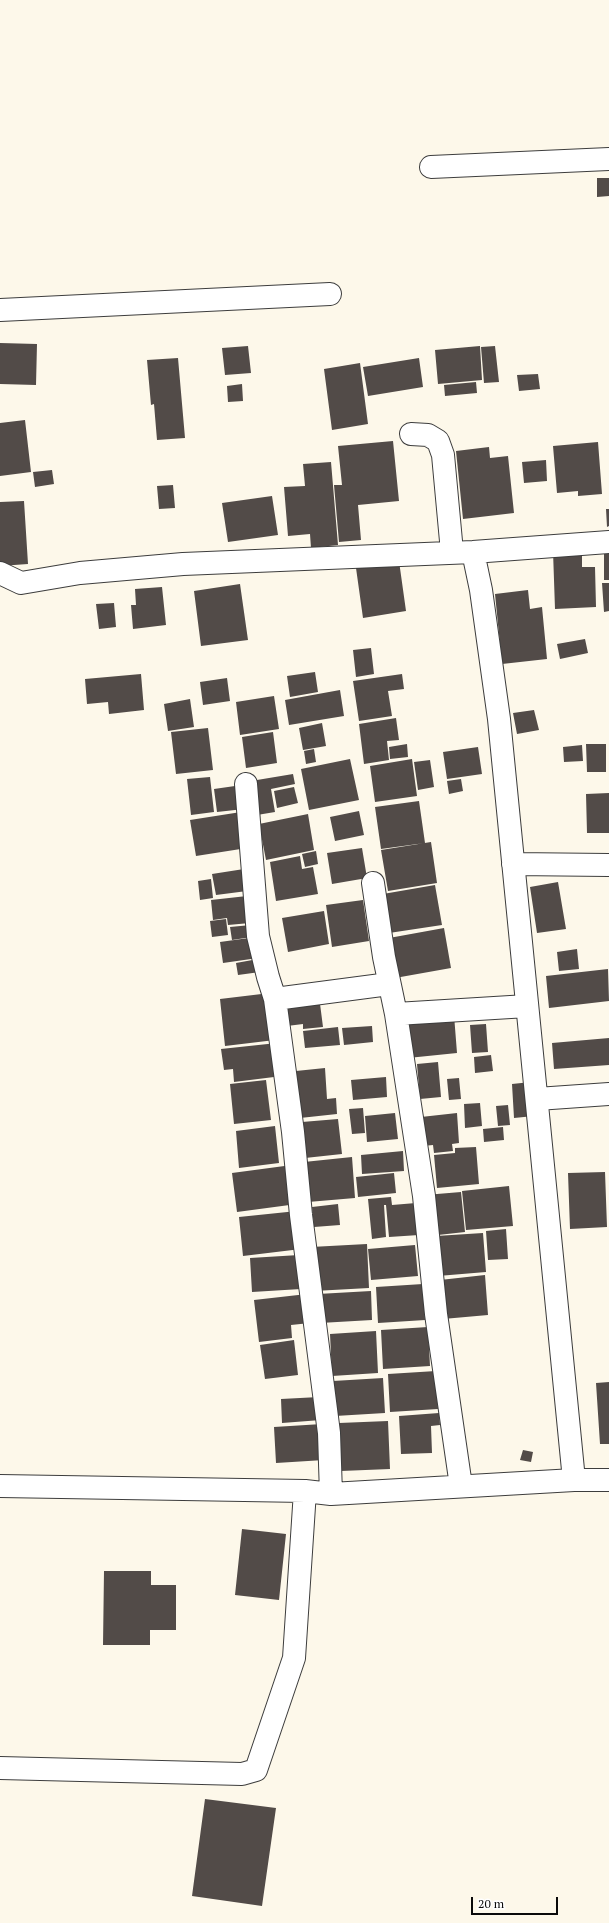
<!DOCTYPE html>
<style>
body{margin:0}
#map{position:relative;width:609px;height:1923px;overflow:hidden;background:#fdf8ea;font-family:"PT Serif",serif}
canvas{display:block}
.scale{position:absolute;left:471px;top:1897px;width:87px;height:18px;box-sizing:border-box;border:2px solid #0a0a0a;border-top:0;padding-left:5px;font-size:12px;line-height:14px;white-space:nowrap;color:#0a0a0a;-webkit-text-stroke:3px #fff;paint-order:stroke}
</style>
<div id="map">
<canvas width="609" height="1923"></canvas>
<div class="scale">20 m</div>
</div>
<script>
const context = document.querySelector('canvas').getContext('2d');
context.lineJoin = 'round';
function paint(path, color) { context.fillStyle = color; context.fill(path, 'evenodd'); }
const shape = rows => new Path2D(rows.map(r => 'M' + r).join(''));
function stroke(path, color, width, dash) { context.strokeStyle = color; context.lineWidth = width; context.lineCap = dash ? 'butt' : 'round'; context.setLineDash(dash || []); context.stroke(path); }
paint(shape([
 [597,178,609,178,609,196,597,197],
 [0,343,37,344,36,385,0,384],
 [248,346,251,373,225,375,222,348],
 [480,346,482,380,438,384,435,350],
 [495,346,499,382,484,383,481,347],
 [178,358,185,438,157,440,154,404,151,405,147,360],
 [419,358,423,387,368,396,363,367],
 [360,363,368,424,332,430,324,369],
 [538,374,540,389,519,391,517,375],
 [476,382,477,393,445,396,444,385],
 [242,384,243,401,228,402,227,386],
 [25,420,31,472,0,476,0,423],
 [393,441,399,501,358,505,361,540,339,542,334,485,342,485,338,446],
 [598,442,602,494,578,496,578,491,557,493,553,446],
 [489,447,490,458,508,456,514,513,463,519,456,451],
 [546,460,547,481,524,483,522,462],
 [331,462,338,545,311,548,310,534,288,536,284,487,305,486,303,464],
 [52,470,54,484,35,487,33,472],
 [173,485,175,508,159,509,157,486],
 [272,496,278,535,228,542,222,503],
 [24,501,28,564,0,566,0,502],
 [606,509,609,509,609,526,607,527],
 [604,549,609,549,609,580,604,580],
 [582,550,582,567,595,567,596,607,555,609,553,551],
 [399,561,406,611,363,618,356,568],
 [602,583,609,583,609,611,604,612],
 [240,584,248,640,201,646,194,591],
 [162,587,166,625,133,629,131,605,136,605,135,589],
 [528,590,530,609,542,607,547,659,502,664,495,594],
 [114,603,116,627,99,629,96,604],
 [585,639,588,653,560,659,557,644],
 [371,648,374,674,356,677,353,650],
 [315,672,318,692,290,697,287,676],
 [141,674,144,710,109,714,108,702,87,704,85,679],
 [402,674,404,689,388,691,392,716,359,721,353,681],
 [227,678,230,701,203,705,200,682],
 [340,690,344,716,289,725,285,700],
 [274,696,279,729,240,735,236,702],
 [190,699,194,727,168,731,164,704],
 [534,710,539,730,517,734,513,713],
 [396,718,399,740,387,741,389,760,364,764,359,724],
 [322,723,326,746,303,750,299,728],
 [208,728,213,770,176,774,171,732],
 [273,732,277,763,246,768,242,737],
 [407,744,408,757,390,759,389,747],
 [586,744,606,744,606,772,587,772],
 [582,745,583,761,564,762,563,747],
 [478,747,482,774,447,779,443,752],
 [314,749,316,762,306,764,304,751],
 [350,759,359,800,309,810,301,769],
 [412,759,417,796,375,802,370,766],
 [430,760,434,787,418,790,414,762],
 [293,774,295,784,271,789,275,812,257,815,251,781],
 [210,777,214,812,191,815,187,779],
 [461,779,463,791,449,794,447,781],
 [242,785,244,809,217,812,214,789],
 [294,787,298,803,277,808,274,791],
 [609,793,609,833,587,833,586,794],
 [419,801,425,843,381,849,375,807],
 [359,811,364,835,335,841,330,817],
 [241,812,247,848,196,856,190,820],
 [308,814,314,850,266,860,259,824],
 [431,842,437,883,388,891,381,850],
 [362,848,367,878,332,884,327,853],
 [316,851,318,864,305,867,302,854],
 [300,856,302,869,313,867,318,894,276,901,270,862],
 [244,869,247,891,216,895,212,874],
 [211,879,213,898,200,900,198,881],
 [558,882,566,929,537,933,530,887],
 [435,885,442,925,389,933,383,894],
 [247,896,250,923,228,925,227,918,213,920,211,900],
 [363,900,369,941,332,947,326,905],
 [324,911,329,944,288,952,282,918],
 [226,919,228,935,212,937,210,921],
 [251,925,252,937,232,940,230,927],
 [444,928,451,968,395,978,389,938],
 [256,937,258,958,223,963,220,942],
 [577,949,579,969,559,971,557,952],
 [258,959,260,972,238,975,236,963],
 [608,969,609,1001,549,1008,546,976],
 [270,993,275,1040,225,1046,220,999],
 [319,996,323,1027,303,1029,303,1024,287,1026,284,1000],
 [454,1015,457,1053,408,1058,405,1019],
 [486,1024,488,1052,472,1053,470,1025],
 [372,1026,373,1042,344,1045,342,1028],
 [338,1027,340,1045,305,1048,303,1031],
 [609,1038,609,1065,554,1069,552,1043],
 [277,1043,282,1076,234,1082,233,1069,224,1070,221,1049],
 [491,1055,493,1071,475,1073,474,1057],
 [438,1062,441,1097,420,1099,417,1064],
 [325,1068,327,1099,336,1098,337,1114,300,1118,296,1071],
 [386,1077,387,1097,353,1100,351,1080],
 [459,1078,461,1099,449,1100,447,1079],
 [266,1080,271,1120,234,1124,230,1084],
 [531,1082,534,1116,514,1118,512,1084],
 [480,1103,482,1126,465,1128,464,1104],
 [508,1105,510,1125,498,1126,496,1106],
 [363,1108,365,1133,352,1134,349,1109],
 [395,1113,398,1139,367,1142,365,1116],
 [457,1113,459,1143,452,1144,453,1151,434,1153,433,1145,423,1146,421,1117],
 [338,1119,342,1154,305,1158,302,1122],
 [275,1126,279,1163,239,1168,236,1131],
 [503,1127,504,1140,484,1142,483,1129],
 [476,1147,479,1184,437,1188,434,1155,455,1153,455,1148],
 [403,1151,404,1171,362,1174,361,1155],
 [352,1157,355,1198,308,1202,304,1162],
 [292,1165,297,1204,237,1212,232,1173],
 [605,1172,607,1227,570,1229,568,1173],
 [394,1173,396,1193,358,1197,356,1177],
 [509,1186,513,1226,466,1230,462,1191],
 [461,1192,465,1232,429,1236,425,1195],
 [391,1197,392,1205,416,1203,419,1235,389,1237,386,1205,384,1205,386,1237,372,1239,368,1199],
 [338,1204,340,1225,314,1227,312,1207],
 [297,1211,301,1249,243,1256,239,1217],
 [506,1229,508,1259,488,1260,486,1231],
 [483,1233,486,1272,438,1276,436,1236],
 [367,1244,369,1288,314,1291,311,1247],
 [415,1245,418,1276,371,1280,368,1249],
 [299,1255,301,1289,252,1292,250,1258],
 [485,1275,488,1315,443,1319,440,1280],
 [423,1284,425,1320,378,1323,376,1287],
 [371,1291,372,1320,320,1323,318,1294],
 [307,1294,310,1323,291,1325,292,1338,259,1342,254,1300],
 [428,1327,430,1366,383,1369,381,1330],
 [376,1331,378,1373,332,1376,330,1334],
 [294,1340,298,1375,265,1379,260,1345],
 [436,1371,438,1409,390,1412,388,1374],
 [383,1378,385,1413,335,1416,333,1381],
 [609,1382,609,1444,600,1444,596,1383],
 [319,1397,321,1420,282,1423,281,1399],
 [439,1413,440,1425,431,1426,432,1453,401,1454,399,1416],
 [388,1421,390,1469,341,1471,339,1423],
 [322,1424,324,1460,276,1463,274,1427],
 [523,1450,533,1452,531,1462,520,1460],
 [242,1529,286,1534,279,1600,235,1595],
 [104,1571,151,1571,151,1585,176,1585,176,1630,150,1630,150,1645,103,1645],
 [205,1799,276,1808,262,1906,192,1896]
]), '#524b48');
const minor = shape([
 [431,167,609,159],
 [0,310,330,294],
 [411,434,428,435,438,441,443,455,452,552],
 [473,552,481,590,499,719,574,1480],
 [0,573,21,583,80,573,183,564,473,552,609,542],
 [246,784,258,936,268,977,275,999,293,1132,301,1215,329,1433,331,1494],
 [513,864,609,865],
 [373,883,384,957,396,1014,424,1196,436,1314,461,1486],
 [275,999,389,984],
 [396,1014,527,1006],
 [537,1099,609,1094],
 [0,1486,305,1491,331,1494,574,1480,609,1480],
 [0,1768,242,1774,256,1770,294,1658,305,1491]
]);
stroke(minor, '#3d3d3d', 24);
stroke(minor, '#fff', 22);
</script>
